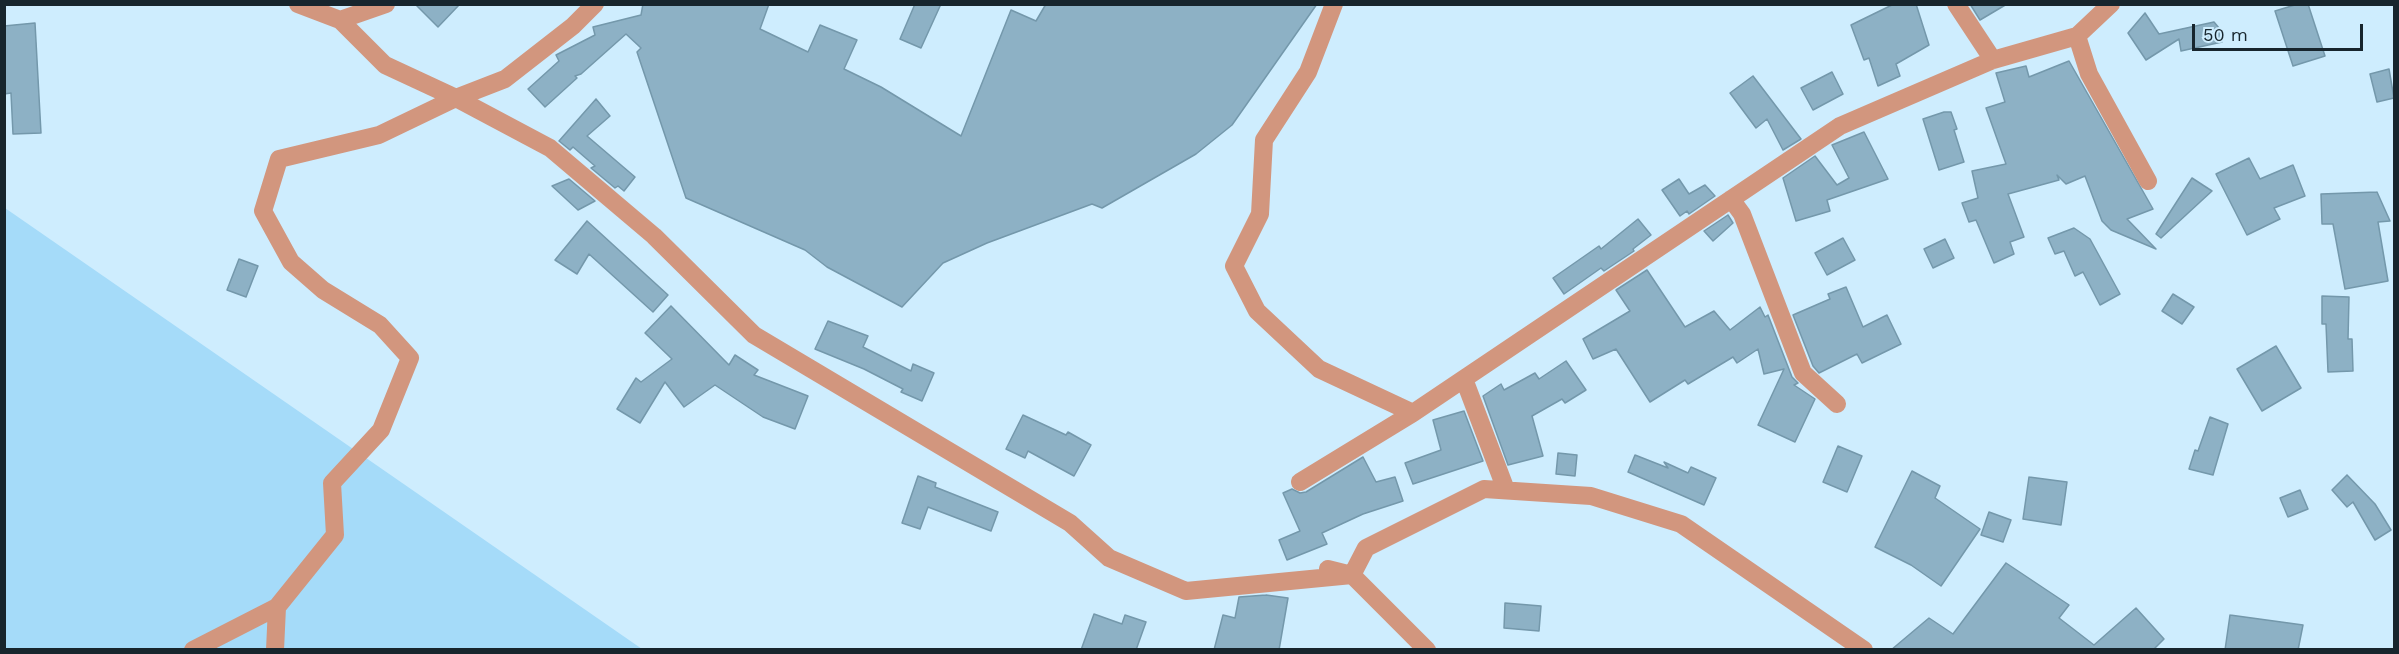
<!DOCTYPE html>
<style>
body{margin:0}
#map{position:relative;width:2399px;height:654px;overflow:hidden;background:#ceedfe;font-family:"Work Sans",sans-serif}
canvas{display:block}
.frame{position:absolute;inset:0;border:6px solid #17252d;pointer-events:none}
.scale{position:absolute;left:2192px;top:24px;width:171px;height:27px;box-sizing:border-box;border:3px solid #17252d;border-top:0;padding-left:8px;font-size:18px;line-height:21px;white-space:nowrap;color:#17252d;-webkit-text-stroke:4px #ceedfe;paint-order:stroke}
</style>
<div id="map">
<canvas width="2399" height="654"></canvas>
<div class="frame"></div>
<div class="scale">50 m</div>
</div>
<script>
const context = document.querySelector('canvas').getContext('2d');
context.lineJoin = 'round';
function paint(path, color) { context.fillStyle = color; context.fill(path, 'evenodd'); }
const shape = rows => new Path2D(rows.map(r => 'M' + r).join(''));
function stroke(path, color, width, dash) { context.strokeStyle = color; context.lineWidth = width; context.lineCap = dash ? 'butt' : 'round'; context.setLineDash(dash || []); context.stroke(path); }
paint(shape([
 [5,208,642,649,5,649]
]), '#a5dbf9');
const building = shape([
 [415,4,460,4,438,27,415,4],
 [643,4,769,4,760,29,808,52,820,25,857,40,844,69,881,87,961,136,1011,10,1036,21,1046,4,1317,4,1232,125,1196,154,1102,208,1092,204,987,243,943,263,902,307,827,267,805,250,686,198,637,52,641,48,626,34,581,74,575,76,577,78,545,107,528,89,559,61,556,55,595,35,593,27,641,15,643,4],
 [915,4,941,4,921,48,900,39,915,4],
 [1894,4,1916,4,1929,45,1896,64,1900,76,1878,86,1869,58,1864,60,1851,25,1894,4],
 [1970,4,2007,4,1980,20,1970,4],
 [2298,4,2308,4,2325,56,2293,66,2275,11,2298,4],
 [2145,13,2159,34,2214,22,2219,28,2222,42,2181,51,2179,39,2146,60,2128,33,2145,13],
 [35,23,41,133,13,134,11,93,4,94,4,26,35,23],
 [2069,61,2153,209,2127,219,2156,249,2111,230,2102,221,2085,176,2066,184,2057,175,2059,180,2008,194,2024,237,2010,242,2014,254,1994,263,1976,220,1969,222,1962,203,1978,198,1972,171,2006,164,1986,108,2005,102,1996,73,2026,66,2029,77,2069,61],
 [2389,69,2394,98,2377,102,2370,74,2389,69],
 [1832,72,1843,94,1813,110,1801,88,1832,72],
 [1753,76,1801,139,1783,150,1767,119,1756,128,1730,93,1753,76],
 [596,99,610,116,587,136,635,177,624,191,618,186,615,188,591,168,595,166,573,147,570,150,559,141,596,99],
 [1944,112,1951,112,1957,129,1954,130,1964,162,1939,170,1923,119,1944,112],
 [1864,132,1888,179,1827,200,1830,211,1796,221,1783,178,1815,156,1837,185,1849,178,1832,145,1864,132],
 [2249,158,2260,179,2293,165,2305,196,2274,208,2280,219,2247,235,2216,174,2249,158],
 [2192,178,2212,191,2161,238,2156,234,2192,178],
 [569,179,595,201,578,210,552,186,569,179],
 [1679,179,1689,194,1705,185,1715,196,1689,214,1687,211,1680,216,1662,190,1679,179],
 [2377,192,2390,221,2378,222,2388,281,2345,289,2333,224,2322,224,2321,194,2377,192],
 [1728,215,1733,223,1713,241,1704,231,1728,215],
 [1638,219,1651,235,1633,249,1634,251,1604,271,1601,268,1564,294,1553,278,1599,246,1601,249,1638,219],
 [587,221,668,295,653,312,589,254,577,274,555,260,587,221],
 [2074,228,2090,239,2120,294,2100,305,2083,272,2075,276,2064,251,2055,254,2048,238,2074,228],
 [1843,238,1855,260,1827,275,1815,253,1843,238],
 [1945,239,1954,258,1933,268,1924,249,1945,239],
 [239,259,258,266,246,297,227,290,239,259],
 [1647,270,1685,327,1714,311,1730,330,1760,307,1765,317,1768,315,1792,377,1798,383,1794,385,1815,399,1795,442,1758,425,1784,369,1764,374,1758,349,1737,363,1733,357,1688,384,1685,380,1650,402,1616,349,1593,359,1583,339,1630,311,1616,290,1647,270],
 [1846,287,1863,327,1887,315,1901,344,1862,363,1857,354,1819,373,1813,366,1793,315,1830,299,1828,294,1846,287],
 [2173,294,2194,307,2182,324,2162,311,2173,294],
 [2322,296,2349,297,2348,339,2352,339,2353,371,2328,372,2326,324,2322,324,2322,296],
 [671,306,729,365,735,355,758,370,754,375,808,396,795,429,763,417,715,385,684,407,665,382,640,423,617,409,636,378,641,382,672,359,645,333,671,306],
 [828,321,868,336,863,347,911,371,913,364,934,373,922,401,901,392,903,389,864,369,815,349,828,321],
 [2276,346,2301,388,2262,411,2237,369,2276,346],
 [1566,361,1586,390,1565,403,1562,399,1532,416,1543,456,1508,465,1483,396,1501,384,1504,390,1535,373,1539,379,1566,361],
 [1464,411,1483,461,1413,484,1405,463,1441,450,1433,420,1464,411],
 [1023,415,1066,435,1068,432,1091,445,1074,476,1028,451,1025,458,1006,449,1023,415],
 [2210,417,2228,424,2213,475,2189,469,2195,450,2198,451,2210,417],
 [1838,446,1862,456,1847,492,1823,482,1838,446],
 [1558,453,1577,455,1575,476,1556,474,1558,453],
 [1635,455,1668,468,1664,462,1688,473,1691,467,1716,478,1704,505,1628,472,1635,455],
 [1363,457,1376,482,1395,477,1403,501,1363,514,1322,533,1327,544,1287,560,1279,540,1300,531,1283,493,1292,489,1300,493,1306,492,1363,457],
 [1912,471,1940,486,1935,498,1980,529,1941,586,1911,565,1875,547,1912,471],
 [2347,475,2375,504,2391,530,2375,540,2353,502,2347,507,2332,490,2347,475],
 [918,476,936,483,935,487,998,512,991,531,928,507,920,529,902,523,918,476],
 [2029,477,2067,482,2061,525,2023,519,2029,477],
 [2300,490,2308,509,2288,517,2280,498,2300,490],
 [1989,512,2011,520,2003,542,1981,535,1989,512],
 [2006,563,2069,605,2059,618,2094,645,2136,608,2164,639,2153,650,1891,650,1929,618,1953,634,2006,563],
 [1266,595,1288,598,1279,650,1214,650,1223,615,1235,618,1239,597,1266,595],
 [1505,603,1541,606,1539,631,1504,628,1505,603],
 [1094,614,1122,624,1125,615,1146,622,1136,650,1081,650,1094,614],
 [2230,615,2303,625,2298,650,2225,650,2230,615]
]);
paint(building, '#8db1c5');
stroke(building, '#7498ab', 1.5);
stroke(shape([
 [1334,4,1308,72,1264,140,1260,214,1234,266,1257,311,1319,369,1413,413,1840,126,1993,60,2077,36,2111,4],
 [1956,4,1993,60],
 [340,20,386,4],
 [2077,36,2089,74,2148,181],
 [456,98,550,148,654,236,754,335,1070,523,1109,558,1186,591,1352,575,1328,569],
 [456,98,505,79,573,26,595,4],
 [1731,199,1742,214,1803,373,1837,404],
 [1464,379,1506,490],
 [1300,482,1413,413],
 [193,650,277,607],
 [275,650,277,607,335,535,332,483,381,430,410,358,380,325,323,290,291,262,263,211,279,159,379,135,456,98,385,65,340,20,298,4],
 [1427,650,1352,575,1366,548,1484,489,1591,496,1681,524,1864,650]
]), '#d2967e', 18);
</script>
